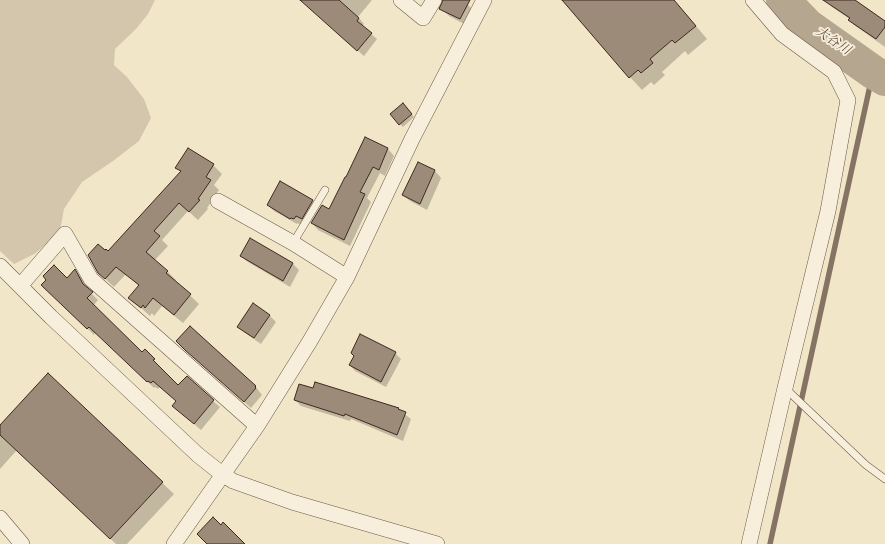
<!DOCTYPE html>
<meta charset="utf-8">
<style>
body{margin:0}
canvas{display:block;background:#f2e6c8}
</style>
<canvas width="885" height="544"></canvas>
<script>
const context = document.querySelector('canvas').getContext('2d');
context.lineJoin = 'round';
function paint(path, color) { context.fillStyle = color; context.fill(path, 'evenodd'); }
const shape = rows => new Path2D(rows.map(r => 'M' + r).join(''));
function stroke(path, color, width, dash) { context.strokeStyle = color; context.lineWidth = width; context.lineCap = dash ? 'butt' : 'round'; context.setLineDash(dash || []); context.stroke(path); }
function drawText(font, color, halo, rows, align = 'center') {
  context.font = font + ' "Sorts Mill Goudy","Noto Serif JP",serif'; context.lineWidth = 3.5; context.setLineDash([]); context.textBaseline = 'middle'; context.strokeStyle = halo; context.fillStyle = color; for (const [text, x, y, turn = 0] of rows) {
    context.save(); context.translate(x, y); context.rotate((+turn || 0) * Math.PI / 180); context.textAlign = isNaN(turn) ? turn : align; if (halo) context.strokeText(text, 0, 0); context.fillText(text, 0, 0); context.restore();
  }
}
paint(shape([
 [0,0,155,0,148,14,136,29,115,49,114,65,127,77,144,99,151,118,139,141,113,161,82,182,64,209,60,231,36,253,14,264,0,251]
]), '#d3c6ac');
paint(shape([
 [304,0,372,0,358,17,364,24,362,26,377,39,364,56,308,7],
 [447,0,459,0,467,4,474,11,466,25,449,16,442,9],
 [568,0,674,0,707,39,688,55,685,51,662,72,665,75,654,85,651,82,642,90,630,77,567,4],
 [825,0,853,0,885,22,885,47,854,25,848,18,832,7],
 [406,107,414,117,403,127,400,124],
 [365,139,388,149,394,156,385,176,380,173,367,198,371,202,350,246,318,230,312,223,329,211],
 [419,163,435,171,441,178,427,210,410,201,403,195],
 [213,165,222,174,214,185,219,190,207,208,208,209,198,220,188,211,162,240,168,246,154,261,167,271,176,280,175,281,199,304,183,323,162,306,154,316,152,313,150,316,130,298,139,286,126,274,114,287,99,273,109,253,182,172,177,167],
 [313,201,319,207,308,225,303,222,301,225,297,223,297,224,274,211,268,205],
 [250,240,293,264,299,270,290,287,248,262,241,256],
 [75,271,81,277,89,291,98,300,93,306,142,353,145,351,179,387,213,401,220,407,201,430,173,406,177,401,160,387,158,389,155,387,154,388,96,332,94,335,43,285,67,280],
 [254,305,270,316,276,322,261,344,245,333,239,327],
 [395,353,401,359,386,387,355,371,350,365],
 [193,357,255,386,262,395,251,408],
 [48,375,174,494,127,544,116,544,17,450,0,469,0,426],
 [316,383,398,409,411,419,403,441,351,419,350,421,301,406,295,400,314,390]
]), '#0003');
stroke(shape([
 [770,544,873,72]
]), '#857463', 5.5);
stroke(shape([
 [783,0,808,26,873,72,885,79]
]), '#b5a68f', 34);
const building = shape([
 [300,0,339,0,359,18,357,21,372,33,357,51,300,0],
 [443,0,470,0,460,19,439,9,443,0],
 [562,0,674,0,696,26,675,43,672,40,650,59,653,63,641,73,638,70,629,78,562,0],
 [823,0,855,0,885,21,885,27,876,39,848,20,850,18,823,0],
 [403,103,412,114,399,125,390,114,403,103],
 [365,137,388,148,379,170,373,167,360,192,365,194,344,240,311,223,322,205,329,209,345,177,346,177,365,137],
 [188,148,214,164,206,177,211,180,198,199,200,200,189,212,179,203,154,231,160,236,146,252,168,271,166,273,191,294,174,315,153,298,145,308,143,305,141,308,128,298,139,285,116,267,105,279,98,273,88,255,98,244,105,250,106,249,108,251,181,171,175,168,188,148],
 [418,162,435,170,420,204,402,195,418,162],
 [280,181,313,200,302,219,296,216,294,219,291,218,290,219,267,205,280,181],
 [250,238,293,263,283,281,240,256,250,238],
 [54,265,67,278,75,269,83,284,93,292,87,298,142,352,145,349,155,359,153,360,178,385,187,376,214,400,194,424,172,406,176,401,153,381,151,383,148,381,147,382,89,327,87,329,41,285,46,280,43,276,54,265],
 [253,303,270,315,254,338,237,327,253,303],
 [190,326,256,386,255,387,256,388,244,402,185,350,176,341,190,326],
 [360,334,396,352,381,382,349,365,354,356,351,353,360,334],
 [48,373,163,482,110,539,0,435,0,425,48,373],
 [315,382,399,408,398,409,406,412,397,435,345,414,344,416,294,400,299,384,313,388,315,382],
 [213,517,221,525,223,522,245,544,207,544,197,534,213,517]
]);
paint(building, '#9c8b78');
stroke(building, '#3e2921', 1);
const service = shape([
 [293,243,325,190],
 [785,388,866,465,885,479]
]);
const minor = shape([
 [401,0,423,18,434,0],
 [218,201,293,243,347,277],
 [0,266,51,317,198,455,222,474,233,481,292,502,437,544],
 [20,286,65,234,91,279,257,426],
 [0,518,22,544],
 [174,544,257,426,310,341,347,277,412,139,484,0],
 [749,544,785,388,828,211,848,100,834,72,782,34,753,0]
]);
stroke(service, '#6b584b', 8);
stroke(minor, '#6b584b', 16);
stroke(service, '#f7efdb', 7);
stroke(minor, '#f7efdb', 15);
drawText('italic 13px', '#624e42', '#f7efdb', [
 ["大谷川",832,42,34]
]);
</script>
